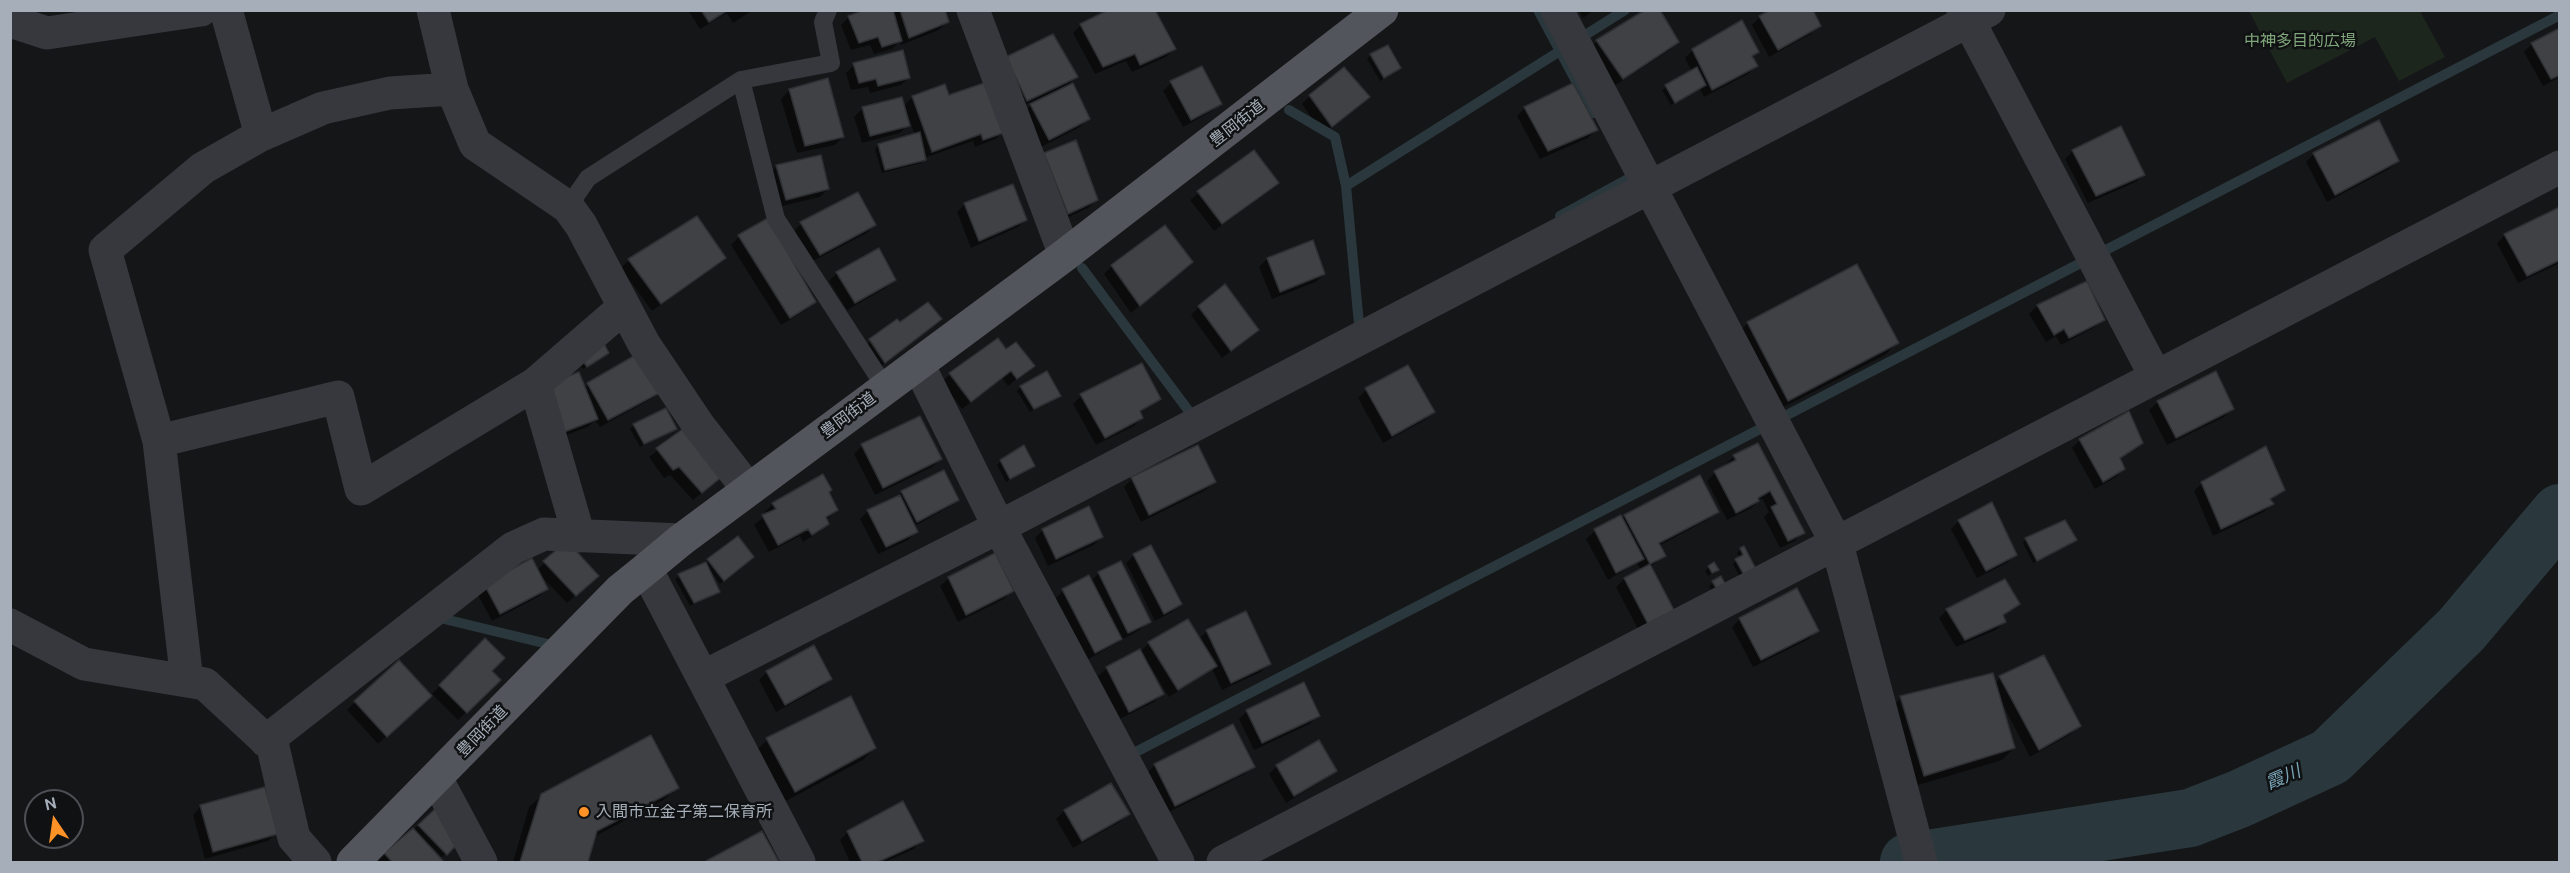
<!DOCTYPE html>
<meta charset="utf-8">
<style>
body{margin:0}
#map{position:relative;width:2570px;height:873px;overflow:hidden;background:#151618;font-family:Ubuntu,sans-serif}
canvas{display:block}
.frame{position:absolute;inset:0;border:12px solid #a6afb9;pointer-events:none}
.north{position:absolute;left:24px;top:789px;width:60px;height:60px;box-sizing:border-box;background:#101113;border:2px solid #4c5055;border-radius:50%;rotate:347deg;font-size:16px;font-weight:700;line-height:24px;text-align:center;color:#a6afb9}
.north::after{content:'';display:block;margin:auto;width:21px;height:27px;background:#ff9226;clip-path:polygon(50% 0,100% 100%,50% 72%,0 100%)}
</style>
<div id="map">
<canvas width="2570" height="873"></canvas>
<div class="frame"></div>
<div class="north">N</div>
</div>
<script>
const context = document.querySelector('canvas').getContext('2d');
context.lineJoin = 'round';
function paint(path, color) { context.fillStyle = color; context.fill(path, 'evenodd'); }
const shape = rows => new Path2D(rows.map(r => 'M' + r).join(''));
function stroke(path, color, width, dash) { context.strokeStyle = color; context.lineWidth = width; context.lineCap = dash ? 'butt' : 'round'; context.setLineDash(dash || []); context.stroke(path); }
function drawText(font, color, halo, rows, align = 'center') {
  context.font = font + ' Ubuntu,"Noto Sans JP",sans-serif'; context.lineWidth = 5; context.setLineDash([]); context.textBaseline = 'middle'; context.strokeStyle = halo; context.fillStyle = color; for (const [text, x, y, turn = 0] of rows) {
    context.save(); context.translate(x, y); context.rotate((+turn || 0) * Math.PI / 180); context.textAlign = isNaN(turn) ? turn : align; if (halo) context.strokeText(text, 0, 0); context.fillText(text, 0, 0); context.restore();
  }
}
paint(shape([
 [2249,11,2420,11,2445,57,2399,81,2375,37,2287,83]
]), '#1d261d');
paint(shape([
 [688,10,753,10,733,23,727,13,700,29],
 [869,10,943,10,947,22,939,30,901,45,900,41,892,49,874,54,870,45,851,50,841,25,849,17],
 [1578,10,1594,10,1583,18],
 [1760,17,1819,25,1811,34,1769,57,1752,25],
 [1081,25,1174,49,1166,57,1132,72,1126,61,1095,74,1073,33],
 [2560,30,2560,77,2543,86,2524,52,2532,44],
 [1597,41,1678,42,1670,50,1614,86,1589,49],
 [1693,50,1757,52,1752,58,1756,66,1748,74,1704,97,1700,89,1671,105,1662,90,1692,72,1685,58],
 [1371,55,1399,68,1380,81,1367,59],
 [854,65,909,77,901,85,870,93,868,87,851,90,846,73],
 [998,67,1076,77,1064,89,1088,119,1080,127,1041,147,1023,113,1036,100,1018,108],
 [1201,68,1220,103,1212,111,1183,127,1163,91,1171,83],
 [827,80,843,137,835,145,797,153,781,99,789,91],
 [1310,96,1360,105,1323,134,1302,104],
 [913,97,1004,131,996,139,975,147,973,141,924,158,921,163,882,173,875,149,879,145,915,135,908,115,906,116,908,125,900,133,862,143,854,117,862,109,901,99,903,106],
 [1525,108,1596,130,1588,138,1540,159,1517,116],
 [2073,151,2144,174,2136,182,2088,203,2065,159],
 [1253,152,1277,183,1214,231,1190,200],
 [1044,154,1097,200,1088,208,1060,221],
 [2314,154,2398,161,2389,169,2327,202,2306,162],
 [820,157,828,189,820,197,778,207,768,175,776,167],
 [857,194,875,225,867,233,811,262,793,232,801,224],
 [965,204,1026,219,1018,227,971,248,957,212],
 [2560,209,2560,263,2518,283,2497,243,2505,235],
 [696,218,724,258,652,311,621,268,629,260],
 [739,237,814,302,806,310,781,325,731,245],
 [1312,242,1324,274,1316,282,1272,299,1259,267,1267,259],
 [1191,262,1131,313,1104,274,1112,266],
 [837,273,894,280,886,288,847,310,829,281],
 [2086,283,2103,319,2095,327,2061,345,2056,336,2046,342,2029,314,2037,306],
 [1199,307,1249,337,1222,358,1191,315],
 [940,319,876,370,862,348,897,321,900,324],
 [1748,323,1897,343,1885,355,1776,411,1736,335],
 [1005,352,1033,365,1008,386,1002,378,962,409,942,382,950,374],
 [607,353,583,369,574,357],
 [638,355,661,390,653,398,600,427,595,420,588,427,556,439,584,388],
 [2215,373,2232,409,2224,417,2167,445,2149,410,2158,402],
 [1021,387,1059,396,1030,412,1017,391],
 [1366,390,1433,412,1425,420,1383,443,1358,398],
 [1081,396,1159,398,1140,413,1142,418,1134,426,1096,445,1073,404],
 [2129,413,2142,442,2119,460,2124,469,2116,477,2095,489,2072,448,2080,440],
 [634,425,675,428,640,447,630,429],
 [687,428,714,483,693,500,670,475,664,478,649,457],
 [1757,445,1803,532,1795,541,1780,548,1764,517,1769,512,1762,498,1750,509,1727,520,1707,481,1715,473,1727,466,1726,464,1734,456],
 [862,446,941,459,932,467,875,495,854,454],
 [1197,447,1214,482,1206,490,1141,522,1124,487,1132,479],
 [1001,461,1033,466,1006,482,997,465],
 [2202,483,2283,490,2270,501,2272,504,2264,512,2213,536,2194,491],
 [902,492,957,499,949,507,913,527,916,532,908,540,878,554,860,519,868,511,896,498],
 [827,493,837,510,826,520,828,524,819,532,803,542,800,536,769,552,754,525,766,515,765,512,773,504],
 [1717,511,1709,519,1659,546,1664,556,1650,567,1672,610,1639,631,1616,587,1624,579,1641,570,1637,563,1608,580,1586,539,1595,531,1621,517,1622,519,1625,516],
 [1959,521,2015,555,2007,563,1977,578,1951,529],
 [1043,530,1102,536,1094,545,1048,566,1035,538],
 [737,538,748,561,720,584,711,572,718,591,690,606,675,579,704,564],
 [2026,539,2075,540,2033,563,2023,543],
 [567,543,589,583,567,603,540,575,547,589,538,597,492,621,477,593,537,570],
 [1741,549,1755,571,1741,580,1733,564,1740,558,1737,553],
 [1134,555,1180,604,1172,612,1155,621,1126,563],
 [1709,567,1717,570,1708,576,1705,571],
 [1099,573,1149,621,1141,629,1087,660,1055,599,1063,591,1088,577,1090,582],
 [949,578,1012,591,1004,599,958,622,940,586],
 [1720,578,1715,596,1709,586],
 [2004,581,2018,604,2002,617,2004,622,1996,630,1956,647,1939,618,1947,610],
 [1245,613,1269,664,1261,672,1222,690,1212,669,1169,697,1150,666,1148,668,1162,694,1154,702,1120,719,1098,676,1107,668,1140,652,1149,643,1199,639,1207,631],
 [1740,619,1817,630,1809,639,1753,667,1732,627],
 [485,640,490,671,499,680,458,720,432,694,378,744,347,710,355,702,430,696],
 [767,672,830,679,822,687,776,712,759,680],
 [2000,678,2079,726,2071,734,2030,757,2003,705,2014,748,2002,760,1912,787,1889,710,1901,698,1995,683],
 [1247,711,1318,715,1310,724,1254,750,1239,719],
 [767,740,875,748,863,760,782,803,755,752],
 [1155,765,1253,766,1245,774,1167,813,1147,773],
 [1277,766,1335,770,1327,778,1286,803,1269,774],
 [1111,785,1128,814,1120,822,1073,848,1056,819,1064,811],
 [677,787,665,799,594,837,586,862,513,862,529,807,542,795],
 [201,806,276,833,268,841,205,859,193,815],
 [435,811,461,838,442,857,429,844,427,846,442,862,377,862],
 [848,832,922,840,914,849,885,862,850,862,840,840],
 [762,833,778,862,707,862]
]), '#0007');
stroke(shape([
 [1538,10,1593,113],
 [1289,110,1335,137,1346,186,1359,324],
 [1346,186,1625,10],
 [1560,216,1628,179,1633,189],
 [1082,268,1191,414],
 [440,618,556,646],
 [1126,757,2560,15]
]), '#2a383d', 10);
stroke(shape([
 [1909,862,2190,818,2239,799,2330,757,2461,630,2560,513]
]), '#2a383d', 58);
const building = shape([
 [701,10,728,10,709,22,701,10],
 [864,10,893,10,902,41,882,47,878,37,859,43,848,16,864,10],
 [900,10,945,10,949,22,909,38,900,10],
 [1108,10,1155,10,1176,49,1140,65,1135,54,1103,67,1080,24,1108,10],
 [1645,10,1660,10,1679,42,1623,79,1596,40,1645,10],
 [1770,10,1813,10,1821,26,1778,50,1759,16,1770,10],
 [1742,20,1759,52,1752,56,1758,66,1712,90,1692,49,1742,20],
 [2560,28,2560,75,2551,79,2531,43,2560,28],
 [1053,34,1078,77,1027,101,1006,57,1053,34],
 [1388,45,1401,68,1384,78,1370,54,1388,45],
 [903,50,910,78,878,86,876,79,859,83,853,63,903,50],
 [1202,66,1222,104,1191,120,1170,81,1202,66],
 [1344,67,1370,97,1332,127,1309,95,1344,67],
 [1697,67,1706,85,1675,103,1665,85,1697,67],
 [828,78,844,137,805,146,789,89,828,78],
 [987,82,1006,132,983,140,981,134,932,152,912,96,945,84,949,95,987,82],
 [1073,83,1090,119,1049,140,1030,104,1073,83],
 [1573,83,1598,130,1548,151,1524,107,1573,83],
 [902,97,910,126,870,136,862,107,902,97],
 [2379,120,2399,161,2335,195,2313,153,2379,120],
 [2121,126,2145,175,2096,196,2072,150,2121,126],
 [920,132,926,160,885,170,878,144,920,132],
 [1076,140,1098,200,1068,214,1044,153,1076,140],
 [1254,150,1279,183,1222,224,1197,191,1254,150],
 [821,155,829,189,786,200,776,165,821,155],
 [1013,184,1027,220,979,241,964,203,1013,184],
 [858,192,876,225,820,255,800,222,858,192],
 [2560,207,2560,260,2527,276,2504,234,2560,207],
 [697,216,726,258,661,304,628,259,697,216],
 [768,218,816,302,790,318,738,235,768,218],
 [1165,225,1193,262,1140,306,1111,265,1165,225],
 [1313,240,1325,274,1280,292,1267,258,1313,240],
 [879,248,896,280,855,303,836,272,879,248],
 [1857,264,1899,343,1788,401,1747,322,1857,264],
 [2087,281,2105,320,2069,338,2064,329,2054,335,2037,305,2087,281],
 [1225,284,1259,330,1231,351,1198,306,1225,284],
 [928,302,942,319,885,363,869,339,897,319,900,322,928,302],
 [601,338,609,353,587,367,577,352,601,338],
 [998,338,1006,349,1016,342,1035,366,1017,379,1011,371,971,402,949,373,998,338],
 [639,353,663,391,608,420,587,383,639,353],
 [1142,363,1161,399,1140,411,1143,418,1105,438,1080,394,1142,363],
 [1408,365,1435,412,1392,436,1365,388,1408,365],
 [1047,371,1061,396,1034,409,1020,386,1047,371],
 [2216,371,2234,409,2176,438,2157,401,2216,371],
 [579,372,598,419,564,432,545,385,579,372],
 [666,408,677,429,644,444,633,424,666,408],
 [2129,411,2143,443,2120,458,2125,469,2103,482,2079,439,2129,411],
 [920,416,942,459,883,488,861,444,920,416],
 [687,426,724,475,702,493,679,467,673,470,656,448,687,426],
 [1758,443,1805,533,1788,541,1771,507,1777,504,1770,491,1758,498,1759,501,1736,513,1714,471,1736,460,1733,455,1758,443],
 [1024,445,1035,466,1010,479,1000,460,1024,445],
 [1198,445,1216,482,1149,515,1131,477,1198,445],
 [2266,446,2285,490,2270,499,2274,504,2221,529,2201,482,2266,446],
 [944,470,959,500,917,522,901,491,944,470],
 [823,474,832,490,829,492,838,510,826,517,829,524,812,535,808,529,778,545,762,515,776,509,772,503,823,474],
 [1700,475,1719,512,1659,543,1666,556,1650,564,1624,515,1700,475],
 [900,495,918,532,886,547,867,510,900,495],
 [1992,502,2017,555,1986,571,1958,520,1992,502],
 [1089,506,1103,537,1056,559,1042,529,1089,506],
 [1621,515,1644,559,1616,573,1594,529,1621,515],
 [2065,520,2077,540,2037,561,2025,538,2065,520],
 [738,536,754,557,724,581,707,559,738,536],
 [567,541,599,576,576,596,543,561,567,541],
 [1151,545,1182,604,1164,614,1133,554,1151,545],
 [1744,546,1757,571,1745,577,1735,559,1743,555,1740,548,1744,546],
 [995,553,1014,591,966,615,948,577,995,553],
 [532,558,548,589,500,614,484,584,532,558],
 [1121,561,1151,622,1128,633,1098,572,1121,561],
 [706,562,720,592,694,603,678,574,706,562],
 [1714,562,1719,570,1712,573,1708,566,1714,562],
 [1650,564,1674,610,1648,624,1624,578,1650,564],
 [1089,575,1122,639,1095,653,1062,589,1089,575],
 [1721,576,1728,589,1719,593,1712,581,1721,576],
 [2005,579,2020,604,2003,615,2006,622,1965,640,1946,609,2005,579],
 [1797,588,1819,631,1761,660,1739,618,1797,588],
 [1246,611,1271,664,1231,683,1206,630,1246,611],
 [1188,619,1217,666,1178,690,1148,642,1188,619],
 [485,638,505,658,492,671,501,680,467,713,439,685,485,638],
 [814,645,832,679,785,705,766,671,814,645],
 [1140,649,1164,694,1129,712,1106,667,1140,649],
 [2044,655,2081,726,2039,750,1999,676,2044,655],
 [399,660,432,696,387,737,354,701,399,660],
 [1993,673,2015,748,1924,776,1900,696,1993,673],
 [1304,682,1320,716,1262,743,1246,710,1304,682],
 [851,696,876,748,795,792,766,738,851,696],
 [1233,724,1255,767,1175,806,1154,764,1233,724],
 [651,735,679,788,597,831,588,862,520,862,541,794,651,735],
 [1319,740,1337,771,1294,796,1276,765,1319,740],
 [1111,783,1130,814,1082,841,1064,810,1111,783],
 [265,787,278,834,213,852,200,805,265,787],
 [903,801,924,841,878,862,862,862,847,831,903,801],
 [435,809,463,838,447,855,418,825,435,809],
 [413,828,444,862,392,862,384,853,413,828],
 [762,831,779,862,707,862,706,861,762,831]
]);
paint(building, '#3f4145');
stroke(building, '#2f3034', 1.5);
stroke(shape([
 [741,80,831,63,823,22,828,10],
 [568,207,588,178,741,80,776,219,885,387]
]), '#36383d', 18);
stroke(shape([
 [226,10,261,135],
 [433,10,452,89,475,144,568,207,581,225,644,344,699,426,748,489],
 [973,10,1065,255],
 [1557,10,1837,544,1921,862],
 [1963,10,2156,377],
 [10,21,47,33,201,10],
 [918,364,999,527,1178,862],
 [535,384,579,536],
 [159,441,338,397,361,489,535,384,624,307],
 [646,569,799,862],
 [10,625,84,664,205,684,273,747,294,838,315,862],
 [703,677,999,527,1989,10],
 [187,681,159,441,105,250,203,168,261,135,323,108,390,93,452,89],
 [266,741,513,548,544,534,681,540],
 [436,778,481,862],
 [1223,862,2560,167]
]), '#36383d', 33);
stroke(shape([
 [353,862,620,590,646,569,681,540,1065,255,1382,10]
]), '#52565c', 33);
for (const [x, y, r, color] of [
 [584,812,6,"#ff9226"]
]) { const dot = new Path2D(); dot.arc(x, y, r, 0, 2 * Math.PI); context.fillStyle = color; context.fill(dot); stroke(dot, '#101113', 2); }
drawText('16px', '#80a67b', '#101113', [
 ["中神多目的広場",2300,41]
]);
drawText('16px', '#a6afb9', '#101113', [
 ["豊岡街道",1237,123,-38],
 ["豊岡街道",848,415,-37],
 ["豊岡街道",482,731,-46]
]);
drawText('16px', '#a6afb9', '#101113', [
 ["入間市立金子第二保育所",596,812]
], 'left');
drawText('italic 18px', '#7aa5b7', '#101113', [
 ["霞川",2283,777,-23]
]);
</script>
